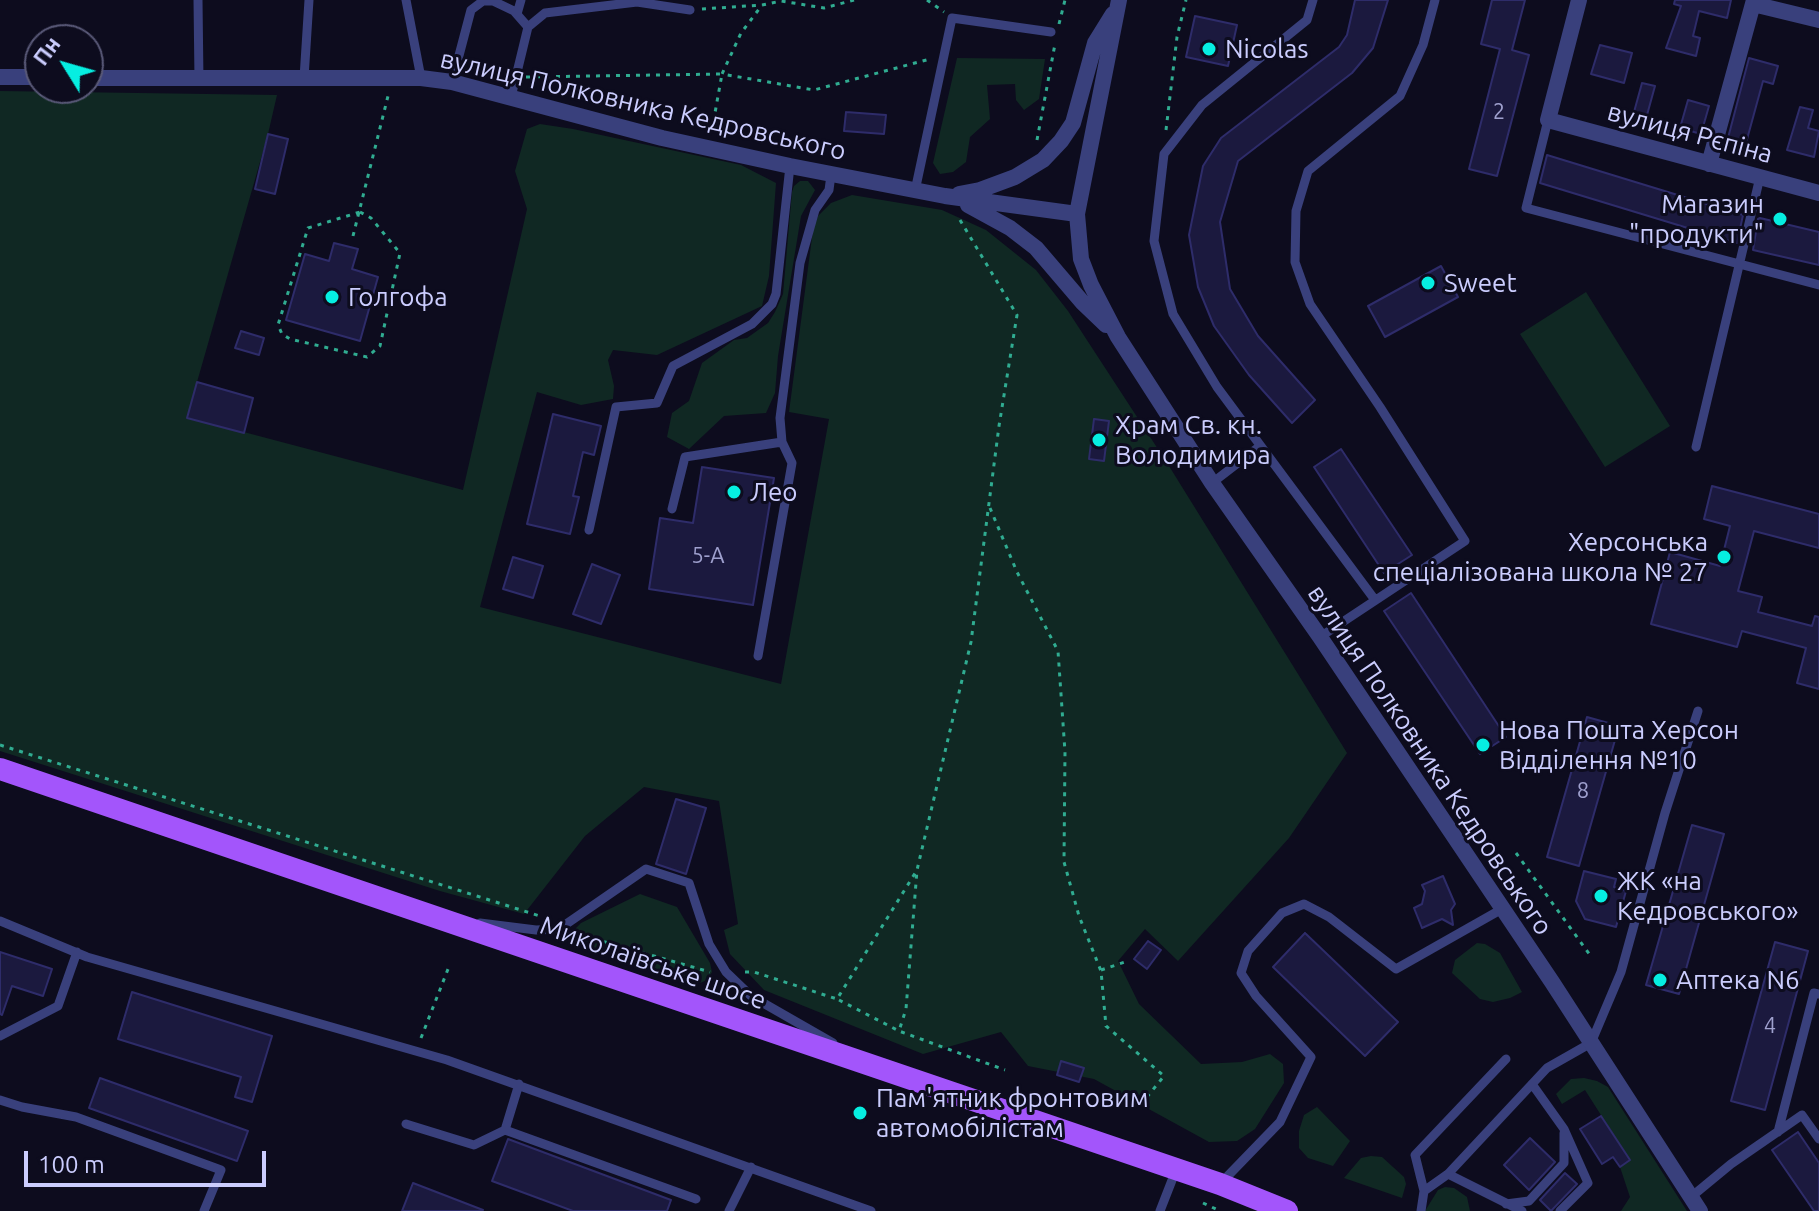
<!DOCTYPE html>
<meta charset="utf-8">
<style>
body{margin:0}
#map{position:relative;width:1819px;height:1211px;overflow:hidden;background:#0d0c1e;font-family:Ubuntu,sans-serif}
canvas{display:block}
.north{position:absolute;left:24px;top:24px;width:80px;height:80px;box-sizing:border-box;background:#0d0c1e;border:2px solid #595978;border-radius:50%;rotate:307deg;font-size:22px;font-weight:700;line-height:32px;text-align:center;color:#cbcdfe}
.north::after{content:'';display:block;margin:auto;width:28px;height:36px;background:#06eee1;clip-path:polygon(50% 0,100% 100%,50% 72%,0 100%)}
.scale{position:absolute;left:24px;top:1151px;width:242px;height:36px;box-sizing:border-box;border:4px solid #cbcdfe;border-top:0;padding-left:10px;font-size:24px;line-height:28px;white-space:nowrap;color:#cbcdfe;-webkit-text-stroke:6px #0d0c1e;paint-order:stroke}
</style>
<div id="map">
<canvas width="1819" height="1211"></canvas>
<div class="north">Пн</div>
<div class="scale">100 m</div>
</div>
<script>
const context = document.querySelector('canvas').getContext('2d');
context.lineJoin = 'round';
function paint(path, color) { context.fillStyle = color; context.fill(path, 'evenodd'); }
const shape = rows => new Path2D(rows.map(r => 'M' + r).join(''));
function stroke(path, color, width, dash) { context.strokeStyle = color; context.lineWidth = width; context.lineCap = dash ? 'butt' : 'round'; context.setLineDash(dash || []); context.stroke(path); }
function drawText(font, color, halo, rows, align = 'center') {
  context.font = font + ' Ubuntu,sans-serif'; context.lineWidth = 6; context.setLineDash([]); context.textBaseline = 'middle'; context.strokeStyle = halo; context.fillStyle = color; for (const [text, x, y, turn = 0] of rows) {
    context.save(); context.translate(x, y); context.rotate((+turn || 0) * Math.PI / 180); context.textAlign = isNaN(turn) ? turn : align; if (halo) context.strokeText(text, 0, 0); context.fillText(text, 0, 0); context.restore();
  }
}
paint(shape([
 [957,58,1045,59,1039,99,1024,110,1016,100,1015,84,987,85,990,119,970,137,966,162,953,172,940,174,933,163],
 [0,91,277,95,268,134,187,417,463,490,527,209,515,171,527,129,540,124,573,129,741,165,776,183,769,276,762,306,657,355,613,350,608,360,614,386,613,399,581,405,537,392,480,607,781,684,829,419,789,412,813,230,818,216,831,203,852,195,942,210,986,230,1036,270,1068,311,1169,466,1347,753,1289,838,1178,961,1145,929,1118,961,1139,1004,1201,1064,1242,1062,1270,1054,1283,1064,1284,1083,1255,1129,1237,1141,1209,1142,1094,1079,1028,1066,1001,1032,923,1054,764,990,730,954,724,930,738,924,719,801,644,787,585,836,524,914,440,891,0,751],
 [800,181,808,181,815,190,801,216,778,356,775,393,766,413,724,416,689,449,667,437,672,413,689,401,702,363,734,340,747,338,768,323,775,312,783,294,792,192,794,186],
 [1586,292,1670,426,1605,467,1520,334],
 [640,894,677,907,710,963,712,972,707,980,700,983,581,945,574,939,574,930,581,923],
 [1477,943,1485,944,1500,953,1522,992,1510,998,1493,1002,1480,999,1452,973,1455,960],
 [1584,1078,1597,1081,1608,1087,1687,1211,1621,1211,1630,1197,1620,1167,1629,1159,1585,1090,1562,1104,1556,1094,1571,1079],
 [1317,1107,1350,1141,1333,1166,1308,1158,1299,1148,1299,1131,1304,1115],
 [1371,1156,1382,1157,1404,1177,1406,1184,1402,1198,1344,1178,1361,1158],
 [1445,1187,1454,1188,1467,1197,1470,1211,1425,1211,1438,1190]
]), '#102823');
const building = shape([
 [1355,0,1388,0,1373,48,1352,73,1238,161,1220,222,1230,289,1258,336,1315,400,1292,423,1249,375,1214,326,1198,287,1189,235,1203,166,1221,138,1339,47,1347,35,1355,0],
 [1492,0,1525,0,1512,50,1529,55,1497,176,1469,169,1500,49,1481,44,1492,0],
 [1675,0,1731,0,1727,18,1699,11,1693,36,1700,38,1696,56,1666,48,1681,6,1674,4,1675,0],
 [1195,16,1237,25,1228,66,1186,57,1195,16],
 [1600,45,1632,53,1624,83,1591,74,1600,45],
 [1749,58,1778,66,1773,84,1763,81,1746,143,1728,138,1749,58],
 [1642,83,1655,86,1647,115,1634,112,1642,83],
 [1688,100,1709,106,1701,134,1680,128,1688,100],
 [1800,107,1813,110,1808,128,1819,131,1814,157,1787,150,1800,107],
 [846,112,886,115,884,134,844,131,846,112],
 [268,134,288,139,275,194,255,189,268,134],
 [1547,155,1743,215,1737,243,1540,183,1547,155],
 [1760,218,1819,232,1819,265,1753,250,1758,219,1760,218],
 [334,243,358,249,352,269,378,277,360,341,286,320,305,254,329,261,334,243],
 [1441,266,1458,297,1385,337,1368,306,1441,266],
 [241,331,264,338,259,355,235,348,241,331],
 [197,382,253,398,244,433,187,418,197,382],
 [553,414,601,426,594,455,583,452,573,496,579,497,570,534,527,524,553,414],
 [1094,419,1109,421,1104,461,1089,459,1094,419],
 [1341,449,1412,555,1384,573,1314,467,1341,449],
 [702,467,774,478,753,605,649,589,660,518,693,523,702,467],
 [1712,486,1819,514,1819,548,1754,531,1738,591,1762,597,1758,612,1812,626,1815,616,1819,617,1819,689,1797,683,1806,648,1742,631,1737,647,1651,624,1670,552,1720,566,1730,526,1704,519,1712,486],
 [513,557,543,566,533,598,503,589,513,557],
 [592,564,620,575,601,624,573,614,592,564],
 [1411,593,1506,737,1480,754,1384,611,1411,593],
 [1587,717,1619,726,1579,866,1547,857,1587,717],
 [676,799,706,808,686,874,656,864,676,799],
 [1692,825,1724,834,1679,994,1646,985,1692,825],
 [1584,871,1616,879,1614,887,1626,891,1616,927,1585,919,1576,901,1584,871],
 [1443,876,1455,904,1451,910,1453,925,1442,919,1422,928,1414,908,1422,904,1425,891,1422,885,1443,876],
 [1305,933,1398,1022,1365,1056,1273,967,1305,933],
 [1148,941,1161,950,1147,969,1134,959,1148,941],
 [1775,942,1808,951,1765,1110,1731,1101,1775,942],
 [0,952,52,969,43,996,12,986,2,1015,0,1014,0,952],
 [132,992,272,1036,252,1102,235,1097,241,1077,118,1039,132,992],
 [1061,1061,1084,1068,1079,1082,1057,1075,1061,1061],
 [100,1078,248,1131,237,1161,89,1108,100,1078],
 [1601,1116,1630,1160,1620,1167,1613,1157,1602,1164,1580,1129,1601,1116],
 [1798,1132,1819,1163,1819,1211,1814,1211,1772,1150,1798,1132],
 [1530,1138,1555,1162,1529,1190,1504,1165,1530,1138],
 [508,1139,671,1200,667,1211,573,1211,492,1181,508,1139],
 [1565,1173,1577,1184,1551,1211,1540,1200,1565,1173],
 [413,1183,483,1210,482,1211,402,1211,413,1183]
]);
paint(building, '#1b193e');
stroke(building, '#2e2c6a', 2);
stroke(shape([
 [854,0,824,8,781,1,762,5,741,33,722,74,814,90,930,59],
 [927,0,944,12],
 [702,9,762,5],
 [1059,24,1065,0],
 [526,77,722,74,711,135],
 [1166,130,1177,37,1186,0],
 [1037,140,1055,44],
 [360,212,371,218,400,253,380,346,367,357,290,339,282,334,278,325,308,228,360,212],
 [960,220,1017,315,999,426,971,642,917,870,906,1009,899,1031,1005,1070],
 [353,236,389,92],
 [990,508,1017,572,1058,651,1065,752,1064,862,1079,916,1101,971,1106,1026,1164,1076,1138,1108],
 [0,745,543,917],
 [1516,853,1590,955],
 [576,931,588,937,710,972],
 [1101,970,1128,961],
 [745,972,754,972,837,999,917,870],
 [839,1000,899,1031],
 [421,1038,450,964],
 [1203,1203,1220,1211]
]), '#30ac91', 3, [4, 6]);
stroke(shape([
 [198,0,199,80],
 [406,0,421,78],
 [1313,0,1307,20,1202,105,1164,154,1154,241,1173,314,1217,387,1375,600],
 [517,14,521,0],
 [528,27,545,13,637,2,690,10],
 [304,78,309,0],
 [452,82,471,10,483,1,493,1,514,11,528,27,511,97],
 [1548,120,1526,208,1819,285],
 [915,191,952,18,1051,32],
 [1696,447,1760,177],
 [1212,483,1260,446],
 [672,509,685,457,782,442],
 [589,530,616,407,657,403,673,366,752,324,772,304,776,294,790,166],
 [1320,637,1465,541,1380,407,1310,304,1295,262,1296,211,1308,171,1400,96,1423,45,1435,0],
 [758,656,792,463,782,442,780,418,800,263,815,210,829,190,831,175],
 [0,921,87,957,447,1060,871,1211],
 [480,923,536,930,559,929,646,869,689,883,709,944,726,972,751,996,833,1043],
 [0,1036,58,1006,77,952],
 [519,1084,505,1130,696,1199],
 [1532,1084,1564,1129,1588,1183,1560,1211],
 [0,1100,22,1107,76,1117,221,1170,204,1211],
 [406,1124,474,1145,505,1130],
 [1778,1132,1814,993,1819,994],
 [1448,1174,1522,1211],
 [1220,1184,1280,1122,1311,1057,1256,996,1241,973,1248,951,1282,913,1304,904,1329,917,1396,969,1502,909],
 [1424,1191,1448,1174,1547,1068,1591,1043,1621,972,1665,813,1698,711],
 [1691,1197,1731,1164,1802,1115,1819,1139],
 [1506,1204,1529,1201,1564,1163,1564,1133],
 [729,1211,751,1167],
 [1160,1211,1176,1170],
 [1421,1211,1424,1191,1415,1155,1506,1059]
]), '#39407c', 9);
stroke(shape([
 [1579,0,1548,120,1819,193],
 [1753,4,1819,20],
 [1709,164,1754,0]
]), '#39407c', 16);
stroke(shape([
 [1119,0,1077,214,1081,259,1091,285,1118,337,1212,483,1320,637,1552,982,1700,1211],
 [0,77,40,77],
 [88,78,421,78,452,82,662,138,790,166,945,196,1077,214],
 [959,194,980,190,1015,177,1043,160,1061,141,1073,123,1095,43,1113,14],
 [968,205,1010,228,1036,248,1083,303,1106,325]
]), '#39407c', 16);
stroke(shape([
 [0,769,1220,1184,1287,1211]
]), '#a355fb', 22);
for (const [x, y, r, color] of [
 [1209,49,8,"#06eee1"],
 [1780,219,8,"#06eee1"],
 [1428,283,8,"#06eee1"],
 [332,297,8,"#06eee1"],
 [1099,440,8,"#06eee1"],
 [734,492,8,"#06eee1"],
 [1724,557,8,"#06eee1"],
 [1483,745,8,"#06eee1"],
 [1601,896,8,"#06eee1"],
 [1660,980,8,"#06eee1"],
 [860,1113,8,"#06eee1"]
]) { const dot = new Path2D(); dot.arc(x, y, r, 0, 2 * Math.PI); context.fillStyle = color; context.fill(dot); stroke(dot, '#0d0c1e', 3); }
drawText('22px', '#9fa0ce', null, [
 ["2",1499,112],
 ["5-А",708,556],
 ["8",1583,791],
 ["4",1770,1026]
]);
drawText('26px', '#cbcdfe', '#0d0c1e', [
 ["Nicolas",1225,49],
 ["Магазин",1764,204,"right"],
 ["\"продукти\"",1764,234,"right"],
 ["Sweet",1444,283],
 ["Голгофа",348,297],
 ["Храм Св. кн.",1115,425],
 ["Володимира",1115,455],
 ["Лео",750,492],
 ["Херсонська",1708,542,"right"],
 ["спеціалізована школа № 27",1708,572,"right"],
 ["Нова Пошта Херсон",1499,730],
 ["Відділення №10",1499,760],
 ["ЖК «на",1617,881],
 ["Кедровського»",1617,911],
 ["Аптека N6",1676,980],
 ["Пам'ятник фронтовим",876,1098],
 ["автомобілістам",876,1128]
], 'left');
drawText('26px', '#cbcdfe', '#0d0c1e', [
 ["вулиця Полковника Кедровського",643,105,13],
 ["вулиця Рєпіна",1690,133,15],
 ["вулиця Полковника Кедровського",1430,760,56],
 ["Миколаївське шосе",653,963,19]
]);
</script>
